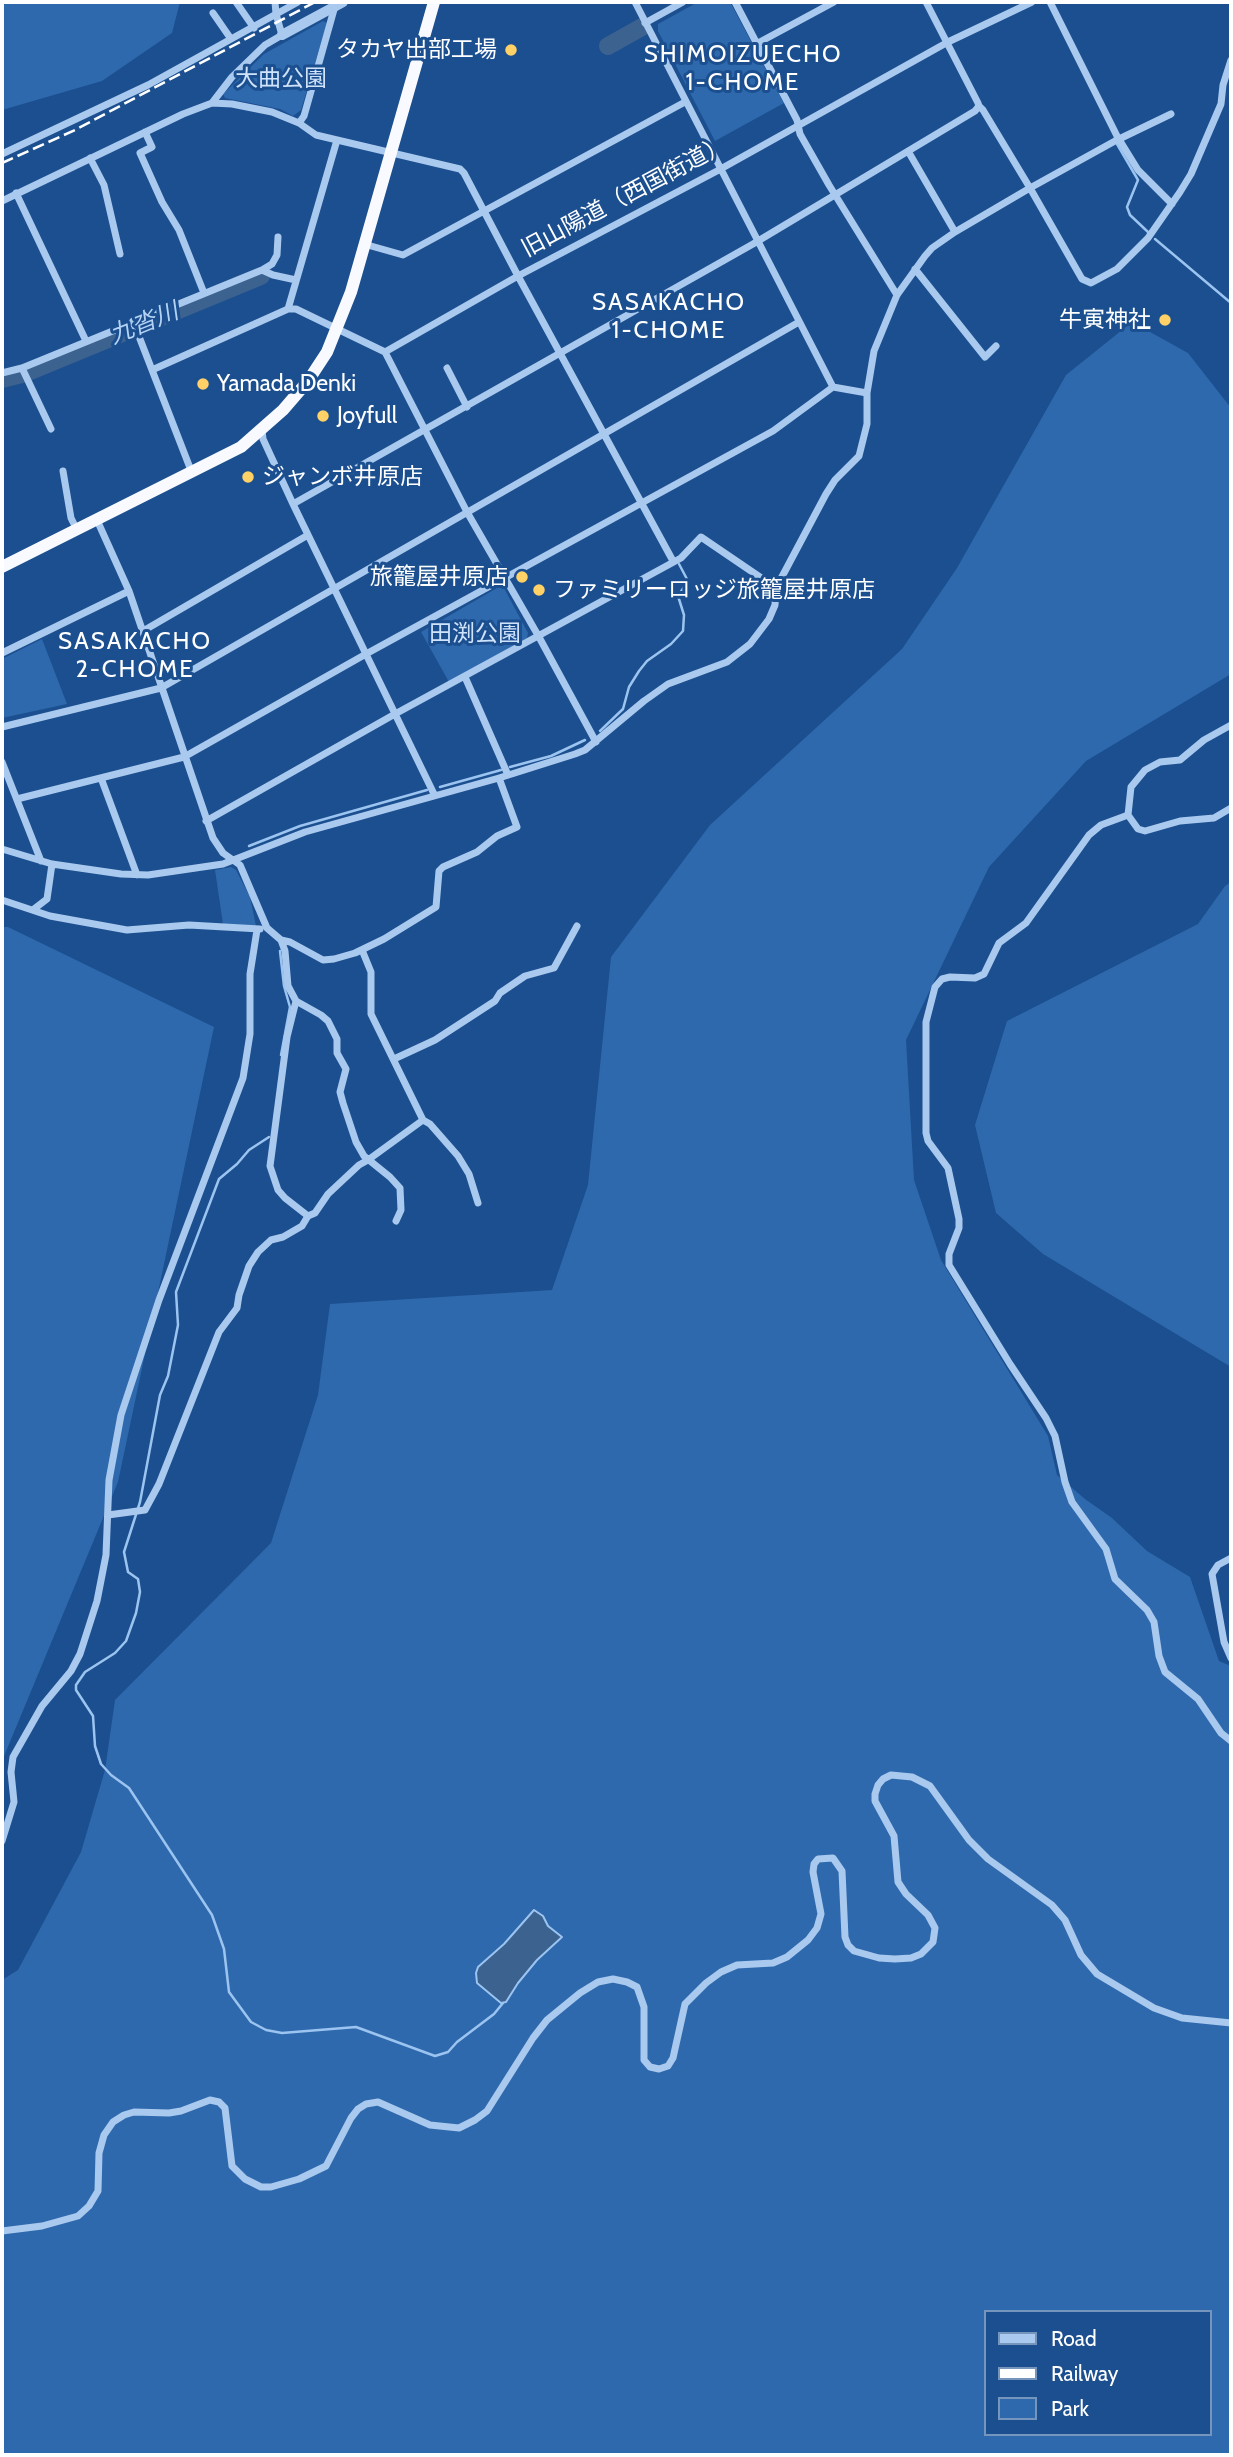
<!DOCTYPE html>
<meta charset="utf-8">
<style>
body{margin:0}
#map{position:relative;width:1233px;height:2457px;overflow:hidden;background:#1b4f8f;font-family:Cabin,sans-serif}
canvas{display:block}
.frame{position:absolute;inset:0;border:4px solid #fff;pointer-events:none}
.legend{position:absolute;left:984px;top:2310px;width:228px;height:126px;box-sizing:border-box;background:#1b4f8f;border:2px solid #7695bc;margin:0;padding:9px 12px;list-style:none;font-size:21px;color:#fff}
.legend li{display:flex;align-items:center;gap:14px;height:35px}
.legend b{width:35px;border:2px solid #7695bc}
</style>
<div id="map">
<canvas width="1233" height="2457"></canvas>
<div class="frame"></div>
<ul class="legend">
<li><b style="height:9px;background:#a9c9ee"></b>Road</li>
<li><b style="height:9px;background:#fff"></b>Railway</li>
<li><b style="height:19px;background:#2e69ad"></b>Park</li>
</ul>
</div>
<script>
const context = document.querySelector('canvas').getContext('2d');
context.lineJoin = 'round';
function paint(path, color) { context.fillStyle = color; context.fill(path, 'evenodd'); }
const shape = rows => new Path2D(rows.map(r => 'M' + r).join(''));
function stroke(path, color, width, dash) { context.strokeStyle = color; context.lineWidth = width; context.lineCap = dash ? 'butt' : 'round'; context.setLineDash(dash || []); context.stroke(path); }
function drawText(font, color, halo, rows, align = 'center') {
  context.font = font + ' Cabin,"Noto Sans JP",sans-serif'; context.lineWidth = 6; context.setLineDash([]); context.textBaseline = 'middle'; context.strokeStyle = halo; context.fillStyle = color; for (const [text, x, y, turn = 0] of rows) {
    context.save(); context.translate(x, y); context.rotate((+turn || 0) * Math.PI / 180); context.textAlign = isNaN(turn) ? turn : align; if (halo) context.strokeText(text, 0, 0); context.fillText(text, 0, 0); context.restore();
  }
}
paint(shape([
 [2,2,180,2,172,33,102,81,2,110],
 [698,2,730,2,784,103,715,141,658,31,658,24],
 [323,21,327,23,301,110,293,116,280,109,225,98,223,94,264,54],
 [1132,322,1188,353,1231,408,1231,674,1086,761,989,867,906,1040,914,1180,941,1260,1048,1436,1057,1475,1085,1499,1112,1518,1147,1551,1190,1577,1219,1661,1231,1666,1231,2455,2,2455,2,1980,18,1970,81,1852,105,1770,115,1700,271,1543,318,1395,330,1304,552,1290,588,1185,611,957,710,825,902,649,957,568,1066,375],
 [986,2312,1210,2312,1210,2434,986,2434],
 [497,588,504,588,528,633,527,638,449,682,421,632],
 [42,639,67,704,2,718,2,659],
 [231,867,236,870,250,897,256,926,223,924,215,870],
 [1231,882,1231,1367,1043,1254,996,1213,975,1125,1007,1021,1198,924,1225,886],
 [2,927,8,927,214,1027,118,1482,2,1761]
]), '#2e69ad');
const water = shape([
 [534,1910,543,1916,548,1926,562,1937,537,1960,518,1983,506,2002,501,2003,477,1983,476,1973,478,1967,504,1944,534,1910]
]);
paint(water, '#3c6290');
stroke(water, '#9cc4f0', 2);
stroke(shape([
 [1117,144,1138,180,1127,207,1130,215,1148,232],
 [1155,239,1231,303],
 [600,731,623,709,629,687,639,671,647,661,671,644,683,631,684,615,678,596,688,581,679,564],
 [510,767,551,756,585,740],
 [440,787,501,770],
 [249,846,300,826,427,790],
 [280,951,284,986,290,1007,281,1055],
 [269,1137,249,1150,237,1164,219,1179,176,1292,178,1325,168,1376,160,1395,140,1502,124,1552,128,1572,138,1579,140,1592,136,1613,126,1641,115,1653,85,1672,76,1685,76,1690,93,1716,95,1746,101,1764,111,1775,129,1788,212,1915,224,1949,229,1992,251,2022,266,2030,282,2033,356,2027,435,2056,448,2052,457,2042,494,2014,503,2003]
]), '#9cc4f0', 2.5);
stroke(shape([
 [608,46,642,27],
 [28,372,261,276],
 [2,379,22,374]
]), '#3c6290', 18);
stroke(shape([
 [236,2,254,28],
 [635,2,833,387],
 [735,2,797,120,800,134,829,185,897,295],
 [1050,2,1117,136,1138,170,1172,204],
 [213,13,231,39],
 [645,23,683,2],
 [758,43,834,2],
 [212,103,232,77,265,45,282,35,276,14,275,2],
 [979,106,983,110,1030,188,1082,279,1091,283,1117,269,1148,238,1180,192,1191,174,1221,104,1223,85,1231,60],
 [299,123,304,116,335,6],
 [145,132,152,147,140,153,162,202,179,230,204,293],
 [908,151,955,232],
 [2,154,148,85,298,2],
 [90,158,104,185,120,254],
 [16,193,86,341],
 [2,201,183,114,212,103,232,104,272,112,299,123,316,135,460,169,464,173,518,276,673,561],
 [364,244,403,255,685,102],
 [915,269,985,357,996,346],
 [262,270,272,264,277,255,278,237],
 [288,309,296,309,385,352,467,512,539,637,596,742],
 [133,321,192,473],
 [385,352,518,276,717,171,948,42,1032,2],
 [22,368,51,429],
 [447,368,467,407],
 [152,370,288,309,337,140],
 [2,373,22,368,262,270,273,275,296,280],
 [262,430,263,439,293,504,434,794],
 [63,471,71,518,77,530],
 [293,504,753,244,975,111,979,106,978,103,926,2],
 [97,520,129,591,213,838,223,853,240,865,267,928,281,940,290,942,323,960,334,959,355,953,384,939,436,907,439,871,443,867,477,852,497,836,517,827,499,778],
 [143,631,308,535],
 [2,653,129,591],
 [465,677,508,775],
 [1231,725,1204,740,1180,760,1160,762,1145,770,1131,787,1128,815,1138,829,1145,831,1180,821,1214,818,1231,808],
 [2,727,161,688,799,322],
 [2,762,41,861],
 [101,778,137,875],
 [17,799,184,757,366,654,773,431,833,387,867,393],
 [1128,815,1101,825,1089,835,1026,923,999,943,984,974,975,978,950,977,942,979,935,987,926,1022,926,1133,928,1141,948,1168,959,1219,959,1228,949,1254,949,1265,1010,1364,1046,1418,1055,1436,1065,1482,1072,1502,1106,1549,1115,1579,1147,1610,1154,1622,1159,1656,1165,1672,1198,1699,1221,1733,1231,1741],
 [206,821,395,714,681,558,701,537,776,588],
 [2,849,52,864,121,874,148,875,223,864,305,832,499,778,575,754,585,750,644,701,668,684,727,662,750,644,769,619,775,605,776,588,826,494,835,480,859,456,867,424,867,393,874,351,897,295,925,256,932,248,955,232,1030,188,1115,141,1171,114],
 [2,900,50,916,127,930,189,925,260,929],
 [34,909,47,899,52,864],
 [281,940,285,951,288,986,296,1001,287,1037,270,1166,278,1190,285,1198,308,1216],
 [362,950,371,972,371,1014,423,1120,430,1124,458,1156,469,1174,478,1203],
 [296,1001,321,1015,328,1021,337,1039,337,1053,346,1069,340,1092,343,1103,356,1142,364,1156,390,1177,400,1188,401,1210,396,1221],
 [394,1059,435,1040,495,1001,500,993,525,976,554,968,577,926],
 [108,1515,145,1510,159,1484,219,1332,237,1308,239,1295,249,1266,258,1252,271,1240,283,1237,302,1226,308,1216,315,1213,328,1194,359,1165,368,1160,423,1120],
 [1231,1558,1218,1565,1212,1574,1224,1642,1231,1658],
 [2,1841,14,1802,11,1772,13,1757,42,1706,71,1671,80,1654,97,1601,106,1555,109,1480,121,1415,159,1300,243,1078,250,1034,250,974,257,930],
 [2,2231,42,2226,78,2216,89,2206,98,2191,99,2153,104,2135,113,2122,124,2115,134,2112,169,2113,181,2111,210,2100,219,2102,225,2108,232,2166,245,2179,261,2187,271,2187,299,2179,326,2166,351,2118,358,2109,366,2104,378,2102,430,2125,459,2128,475,2120,487,2111,533,2038,547,2020,580,1993,598,1982,613,1979,627,1982,637,1987,644,2007,644,2060,650,2067,659,2069,668,2066,673,2058,685,2004,706,1983,721,1972,737,1965,773,1963,787,1957,808,1940,817,1928,821,1914,813,1872,814,1864,818,1859,833,1858,842,1871,845,1937,848,1945,854,1951,879,1958,895,1959,911,1958,921,1954,933,1942,935,1928,928,1915,906,1894,898,1882,894,1836,875,1801,875,1794,878,1785,883,1779,891,1775,912,1777,930,1786,969,1840,988,1859,1052,1905,1065,1920,1081,1955,1097,1974,1154,2008,1182,2018,1231,2023]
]), '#a9c9ee', 7);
stroke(shape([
 [282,35,343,2]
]), '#a9c9ee', 10);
stroke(shape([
 [2,567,241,447,283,410,308,381,327,352,351,292,434,2]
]), '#f8faff', 12);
stroke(shape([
 [2,163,75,130,315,2]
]), '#fff', 2.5, [12, 5]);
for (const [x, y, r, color] of [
 [511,50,7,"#ffd166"],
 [1165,320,7,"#ffd166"],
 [203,384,7,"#ffd166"],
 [323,416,7,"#ffd166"],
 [248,477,7,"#ffd166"],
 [522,577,7,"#ffd166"],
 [539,590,7,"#ffd166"]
]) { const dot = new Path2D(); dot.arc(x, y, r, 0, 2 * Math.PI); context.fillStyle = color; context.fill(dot); stroke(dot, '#1b4f8f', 2.5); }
drawText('23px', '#fff', '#1b4f8f', [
 ["タカヤ出部工場",497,50,"right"],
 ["牛寅神社",1151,320,"right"],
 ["Yamada Denki",217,384],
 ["Joyfull",337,416],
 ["ジャンボ井原店",262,477],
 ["旅籠屋井原店",508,577,"right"],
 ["ファミリーロッジ旅籠屋井原店",553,590]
], 'left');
drawText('23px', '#cfe3fa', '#1b4f8f', [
 ["大曲公園",281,79],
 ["田渕公園",475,634]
]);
drawText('23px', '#fff', '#1b4f8f', [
 ["旧山陽道（西国街道）",625,197,-28]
]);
context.letterSpacing = '2px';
drawText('24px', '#fff', '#1b4f8f', [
 ["SHIMOIZUECHO",743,55],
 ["1-CHOME",743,83],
 ["SASAKACHO",669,303],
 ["1-CHOME",669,331],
 ["SASAKACHO",135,642],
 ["2-CHOME",135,670]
]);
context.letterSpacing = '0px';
drawText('italic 24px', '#b5d3f5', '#1b4f8f', [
 ["九沓川",144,324,-22]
]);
</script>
